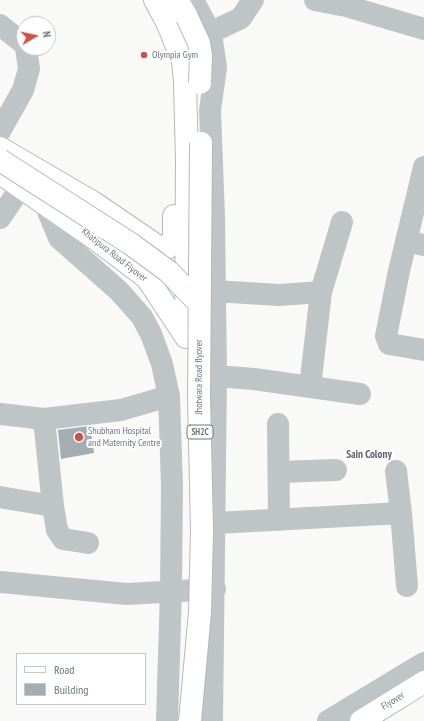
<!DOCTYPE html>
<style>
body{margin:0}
#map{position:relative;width:424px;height:721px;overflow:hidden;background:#f9f9f8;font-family:"PT Sans Narrow",sans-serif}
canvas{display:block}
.legend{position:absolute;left:16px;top:653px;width:130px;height:52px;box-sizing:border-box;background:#fff;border:1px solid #c2c9cc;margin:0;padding:5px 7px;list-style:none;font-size:12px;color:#67787f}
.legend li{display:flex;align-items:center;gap:8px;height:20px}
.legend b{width:20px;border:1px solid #c2c9cc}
.north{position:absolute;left:16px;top:16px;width:40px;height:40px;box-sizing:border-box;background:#fff;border:1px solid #c2c9cc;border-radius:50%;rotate:81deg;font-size:11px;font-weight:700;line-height:16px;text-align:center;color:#67787f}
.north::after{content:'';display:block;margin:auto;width:14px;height:18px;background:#d05141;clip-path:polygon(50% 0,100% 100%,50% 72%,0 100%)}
</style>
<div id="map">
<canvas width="424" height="721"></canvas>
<ul class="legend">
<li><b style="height:5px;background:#fff"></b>Road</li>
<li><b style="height:11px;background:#a4aeb2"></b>Building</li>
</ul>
<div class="north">N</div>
</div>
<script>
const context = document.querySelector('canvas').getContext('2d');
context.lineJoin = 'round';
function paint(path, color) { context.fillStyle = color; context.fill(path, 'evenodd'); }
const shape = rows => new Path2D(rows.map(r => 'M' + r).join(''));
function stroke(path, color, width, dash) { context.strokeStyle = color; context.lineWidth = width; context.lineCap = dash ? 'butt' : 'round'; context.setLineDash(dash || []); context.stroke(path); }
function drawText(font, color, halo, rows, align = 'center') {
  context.font = font + ' "PT Sans Narrow",sans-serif'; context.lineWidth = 4; context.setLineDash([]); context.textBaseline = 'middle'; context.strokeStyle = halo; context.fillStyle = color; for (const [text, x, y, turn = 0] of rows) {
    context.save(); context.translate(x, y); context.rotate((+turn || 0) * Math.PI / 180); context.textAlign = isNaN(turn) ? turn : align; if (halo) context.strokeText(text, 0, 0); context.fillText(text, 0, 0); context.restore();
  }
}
paint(shape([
 [90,426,94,453,61,459,58,430]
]), '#a4aeb2');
const major = shape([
 [155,0,167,22,183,61,185,82,187,161,186,337],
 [177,0,187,17],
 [0,148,94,203,160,248,167,248,171,244,174,236,174,216],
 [0,173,97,240,147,278,186,337],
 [361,721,424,682]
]);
stroke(major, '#b3b9bb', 24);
stroke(shape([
 [193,0,211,34,216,67,210,110,214,217,216,376,212,721],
 [315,0,346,6,424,29],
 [0,25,24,44],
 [197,39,241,18,253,0],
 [0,131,23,90,29,69,26,48],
 [424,167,399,271,386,336,389,344,424,350],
 [45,204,59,238,119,291,142,317,151,334,162,364,169,396,172,486,171,591,167,721],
 [0,218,21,187],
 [406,241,424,245],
 [214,291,279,295,321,292,342,222],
 [216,376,254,379,360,394],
 [310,387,321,292],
 [0,414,44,419,121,410,169,396],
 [44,419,53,506],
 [278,424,279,520],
 [396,471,401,513],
 [279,472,336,470],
 [0,497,53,506,57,530,63,539,88,543],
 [216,523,401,513,407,586],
 [0,582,127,594,215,589],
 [328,721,424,663]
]), '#bfc4c7', 22);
stroke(major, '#fff', 22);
const majorBridge = shape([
 [187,17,199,43,201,55,200,83],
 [0,160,131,244,169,272,200,304],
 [190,721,200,612,202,531,199,398,201,143]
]);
stroke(majorBridge, '#b3b9bb', 24, []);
stroke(majorBridge, '#fff', 22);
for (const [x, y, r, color] of [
 [144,55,4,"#d05141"],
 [79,437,5,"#d05141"]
]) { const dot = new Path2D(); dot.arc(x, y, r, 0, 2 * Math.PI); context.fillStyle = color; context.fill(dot); stroke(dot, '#fff', 1.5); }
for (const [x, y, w] of [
 [200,432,26]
]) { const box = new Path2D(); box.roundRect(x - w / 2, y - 7, w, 14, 3); context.fillStyle = '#fff'; context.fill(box); stroke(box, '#67787f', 1); }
drawText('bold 9px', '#67787f', null, [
 ["SH2C",200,432]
]);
drawText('10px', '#67787f', '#fff', [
 ["Olympia Gym",152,55],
 ["Shubham Hospital",88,431],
 ["and Maternity Centre",88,443]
], 'left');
drawText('10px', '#67787f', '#fff', [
 ["Khatipura Road Flyover",114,255,38],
 ["Jhotwara Road flyover",199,377,-90],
 ["Flyover",393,701,-32]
]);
drawText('bold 11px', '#59656b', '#fff', [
 ["Sain Colony",369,455]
]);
</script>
